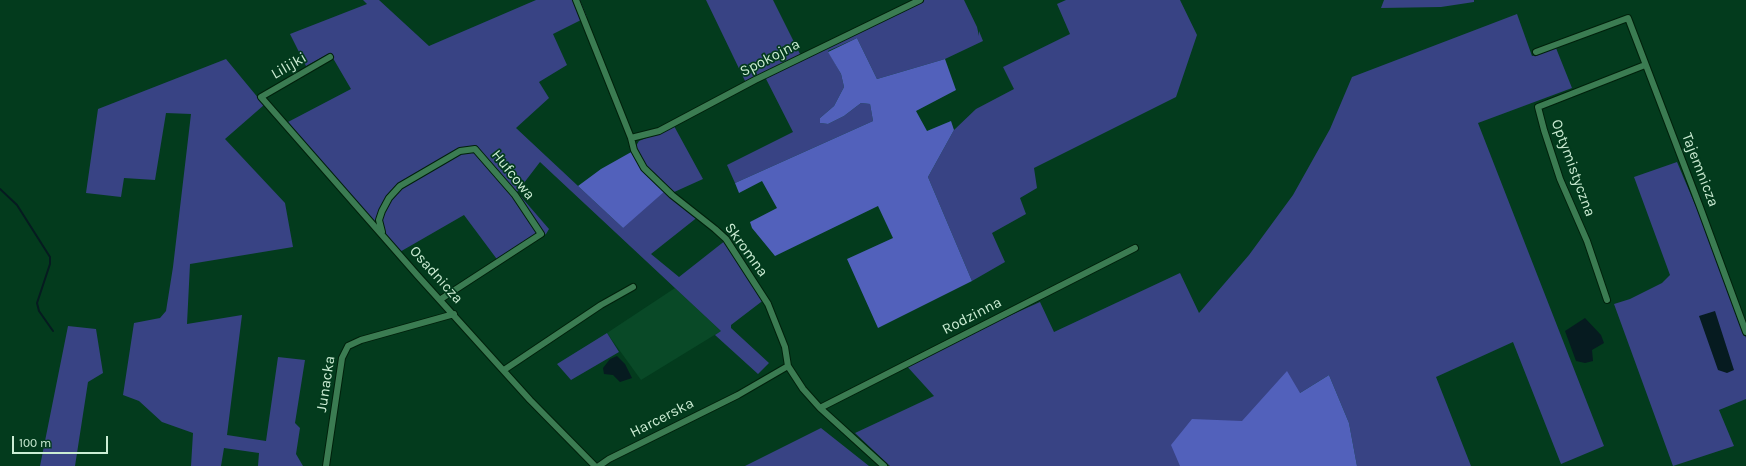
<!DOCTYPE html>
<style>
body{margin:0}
#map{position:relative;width:1746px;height:466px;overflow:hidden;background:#033b1d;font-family:Karla,sans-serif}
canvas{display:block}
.scale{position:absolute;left:12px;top:436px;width:96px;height:18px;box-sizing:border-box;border:2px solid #ccedd4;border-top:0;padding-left:5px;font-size:12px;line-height:14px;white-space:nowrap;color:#ccedd4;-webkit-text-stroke:3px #033b1d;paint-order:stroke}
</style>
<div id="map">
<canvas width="1746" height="466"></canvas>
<div class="scale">100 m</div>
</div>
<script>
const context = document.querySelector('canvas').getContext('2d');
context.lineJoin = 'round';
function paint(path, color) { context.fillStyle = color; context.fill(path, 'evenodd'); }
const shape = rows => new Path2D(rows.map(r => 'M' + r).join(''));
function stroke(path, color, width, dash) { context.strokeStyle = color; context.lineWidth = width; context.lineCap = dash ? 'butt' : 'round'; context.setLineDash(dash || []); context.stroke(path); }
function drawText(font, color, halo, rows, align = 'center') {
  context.font = font + ' Karla,sans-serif'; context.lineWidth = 3.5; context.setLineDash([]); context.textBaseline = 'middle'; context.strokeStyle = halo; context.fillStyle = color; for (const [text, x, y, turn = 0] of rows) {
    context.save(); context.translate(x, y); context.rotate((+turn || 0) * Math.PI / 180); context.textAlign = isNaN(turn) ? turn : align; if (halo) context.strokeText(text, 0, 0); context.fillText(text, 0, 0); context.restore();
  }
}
paint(shape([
 [675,288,721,331,641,380,607,333]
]), '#094927');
paint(shape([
 [363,0,379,0,429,46,536,0,580,0,587,17,553,34,567,65,539,82,549,98,516,128,623,228,633,151,639,141,674,126,703,179,672,193,699,216,651,254,679,277,726,240,765,299,731,325,731,328,769,363,758,374,715,335,721,331,540,162,517,192,549,229,546,234,499,262,464,215,398,253,288,122,351,89,330,53,306,66,290,34,367,4],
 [706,0,773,0,802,58,922,0,964,0,977,27,979,36,979,31,983,41,945,59,877,79,857,38,828,51,841,74,844,87,834,106,820,118,820,123,828,124,844,116,861,103,870,104,873,121,735,183,727,165,793,132,763,73,746,83],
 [1066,0,1180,0,1197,35,1176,97,1034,168,1037,188,1020,198,1026,214,992,233,1005,262,972,281,928,177,954,130,976,109,1014,89,1003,67,1070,34,1057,4],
 [1384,0,1474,0,1474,2,1441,7,1381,8],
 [1517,14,1532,56,1556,48,1572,88,1478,123,1604,446,1561,464,1513,342,1436,377,1471,466,1357,466,1349,423,1329,375,1300,393,1229,466,890,466,855,433,934,396,904,363,1040,302,1054,332,1180,273,1199,313,1249,255,1293,195,1330,129,1352,77],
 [226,59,264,105,225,139,285,203,293,247,190,264,187,324,242,315,227,435,266,441,278,357,305,360,295,423,300,428,296,454,303,466,258,466,259,453,224,448,221,466,191,466,193,433,162,422,139,401,123,395,134,323,160,318,166,311,173,267,191,114,166,113,155,180,124,178,121,197,86,193,98,109],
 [1677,162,1713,247,1746,338,1746,399,1719,410,1734,446,1673,466,1614,304,1630,299,1662,283,1670,275,1634,177],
 [68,326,96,329,103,373,88,382,75,466,40,466],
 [607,333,619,352,571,380,557,364],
 [821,428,869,466,745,466]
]), '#384384');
paint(shape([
 [857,38,877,79,945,59,956,90,916,111,927,131,951,121,954,130,928,177,972,281,878,328,847,259,893,238,878,206,775,256,752,228,750,222,777,208,762,181,739,193,735,183,873,121,870,104,861,103,844,116,828,124,820,123,820,118,834,106,844,87,841,74,828,52],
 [633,151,665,191,623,228,578,186,601,169],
 [1287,371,1300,393,1329,375,1349,423,1357,466,1180,466,1171,445,1192,419,1242,421]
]), '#5261bb');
paint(shape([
 [1715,311,1734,370,1727,373,1718,370,1699,316],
 [1585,318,1601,335,1604,343,1592,350,1593,361,1585,363,1576,361,1565,331],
 [617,356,625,364,632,378,620,382,613,375,604,374,603,368,610,359]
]), '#061b20');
stroke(shape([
 [0,189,17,205,50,257,50,264,37,303,39,311,53,331]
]), '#061b20', 2);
const minor = shape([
 [576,0,631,138,634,150,644,168,672,195,715,229,726,239,768,304,785,347,788,366,803,389,820,408,884,466],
 [1536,52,1628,18,1700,207,1746,332],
 [330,57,261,97,418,276,530,400,595,466],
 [631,138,659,131,755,80,920,0],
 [382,232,379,220,382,211,389,198,400,186,460,151,475,149,515,195,541,234,441,299],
 [1607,300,1587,241,1560,179,1544,130,1538,107,1645,65],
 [504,370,601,305,633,287],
 [820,408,1135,248],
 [326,466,342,358,348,346,361,340,454,314],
 [599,466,609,459,738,395,788,366]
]);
stroke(minor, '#00200b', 8);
stroke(minor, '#3b7c52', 6);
drawText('15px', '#ccedd4', '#033b1d', [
 ["Spokojna",770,58,-27],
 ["Lilijki",289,66,-30],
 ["Optymistyczna",1573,168,70],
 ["Tajemnicza",1700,170,69],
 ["Hufcowa",513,175,51],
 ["Skromna",746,250,54],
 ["Osadnicza",436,275,48],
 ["Rodzinna",972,316,-27],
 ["Junacka",326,384,-81],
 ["Harcerska",662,418,-27]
]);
</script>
